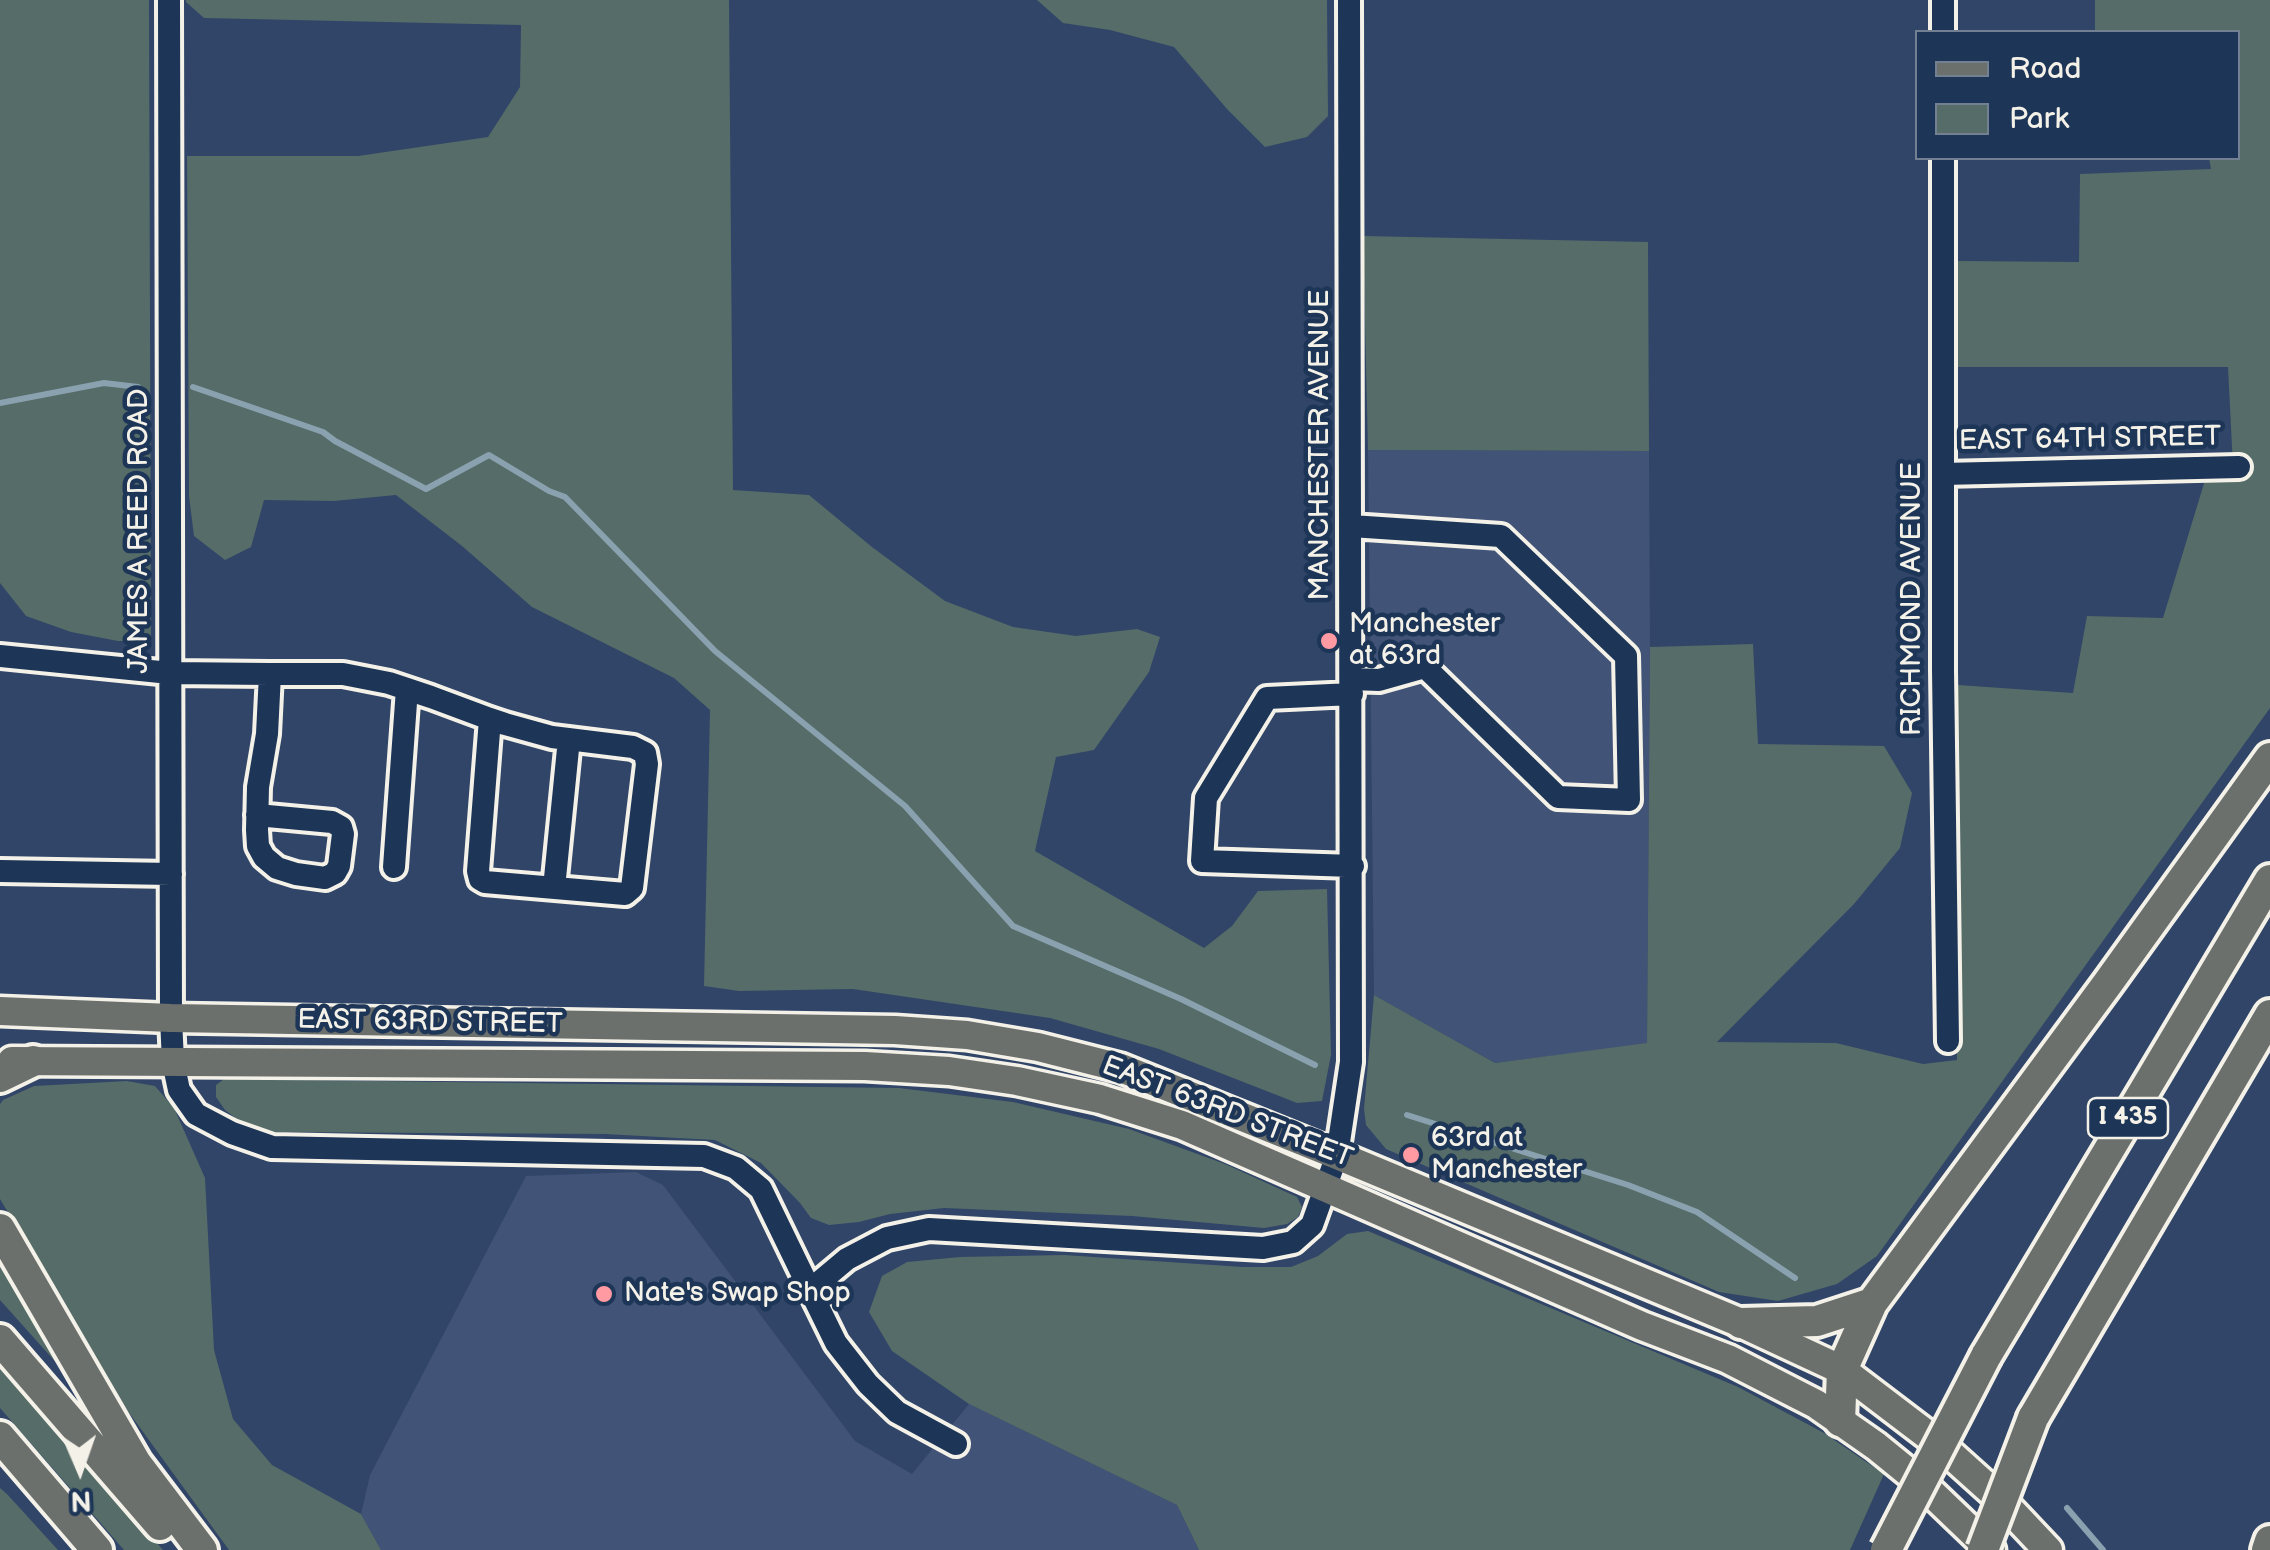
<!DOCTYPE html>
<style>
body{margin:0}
#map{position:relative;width:2270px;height:1550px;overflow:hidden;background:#304568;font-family:"Balsamiq Sans",sans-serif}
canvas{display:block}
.legend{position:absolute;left:1915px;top:30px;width:325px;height:130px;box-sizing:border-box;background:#1d3557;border:2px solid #738091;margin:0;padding:12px 18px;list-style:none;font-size:30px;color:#f4f1e8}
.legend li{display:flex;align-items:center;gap:20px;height:50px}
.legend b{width:50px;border:2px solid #738091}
.north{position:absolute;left:30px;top:1420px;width:100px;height:100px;-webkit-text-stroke:8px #1d3557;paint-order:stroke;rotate:178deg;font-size:28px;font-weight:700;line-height:40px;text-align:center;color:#f4f1e8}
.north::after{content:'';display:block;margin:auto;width:35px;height:45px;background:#f4f1e8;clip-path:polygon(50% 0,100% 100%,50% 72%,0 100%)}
</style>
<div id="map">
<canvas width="2270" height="1550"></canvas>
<ul class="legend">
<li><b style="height:12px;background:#6c706d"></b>Road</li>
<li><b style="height:28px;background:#566c68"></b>Park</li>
</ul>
<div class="north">N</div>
</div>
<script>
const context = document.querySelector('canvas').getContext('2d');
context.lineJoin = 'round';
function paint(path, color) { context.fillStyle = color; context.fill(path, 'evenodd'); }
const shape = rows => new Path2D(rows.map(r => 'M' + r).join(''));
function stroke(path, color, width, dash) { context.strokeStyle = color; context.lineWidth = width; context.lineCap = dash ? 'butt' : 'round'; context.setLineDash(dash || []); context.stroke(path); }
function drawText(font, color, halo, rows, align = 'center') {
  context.font = font + ' "Balsamiq Sans",sans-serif'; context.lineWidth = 9; context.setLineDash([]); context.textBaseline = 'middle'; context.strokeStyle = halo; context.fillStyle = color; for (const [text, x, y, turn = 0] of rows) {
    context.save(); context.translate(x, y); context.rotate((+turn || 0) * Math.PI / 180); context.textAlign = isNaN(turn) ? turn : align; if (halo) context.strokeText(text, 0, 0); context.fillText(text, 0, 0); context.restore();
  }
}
paint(shape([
 [1368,450,1649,451,1650,647,1647,1044,1495,1063,1374,995],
 [636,1172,663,1185,855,1441,912,1474,969,1404,1177,1505,1199,1550,381,1550,361,1514,370,1475,526,1176]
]), '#415376');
paint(shape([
 [0,0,149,0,151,641,118,641,71,632,26,616,0,583],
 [186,0,729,0,733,490,809,495,872,547,945,601,1013,627,1076,636,1137,629,1160,637,1149,672,1094,750,1056,757,1035,851,1204,948,1232,926,1258,891,1327,889,1331,1055,1322,1101,1297,1103,1159,1049,1050,1018,853,989,739,991,704,986,710,710,674,678,532,607,462,546,396,495,334,501,264,500,251,547,225,560,194,536,189,496,187,156,358,156,488,137,520,87,521,25,204,18,186,2],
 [1037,0,1327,0,1328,116,1307,137,1265,147,1227,109,1174,47,1110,30,1063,23],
 [2095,0,2270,0,2270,708,1877,1256,1837,1284,1778,1301,1719,1292,1386,1149,1366,1125,1364,1109,1374,995,1495,1063,1647,1043,1650,647,1753,644,1758,744,1884,746,1912,793,1900,848,1854,904,1717,1042,1836,1043,1923,1064,1957,1060,1958,685,2073,693,2087,616,2163,618,2209,467,2233,467,2228,367,1953,367,1958,261,2079,262,2080,174,2211,169,2209,158,2238,158,2238,32,2095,32],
 [1363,236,1648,242,1649,451,1368,450],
 [224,1079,899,1088,1013,1102,1129,1129,1225,1164,1297,1197,1302,1207,1298,1217,1287,1224,1264,1228,1132,1216,944,1208,890,1214,859,1222,829,1225,811,1218,800,1203,761,1163,715,1140,605,1134,268,1132,246,1126,225,1110,216,1097,216,1085],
 [127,1081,155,1086,174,1108,205,1178,214,1350,233,1419,272,1465,361,1514,381,1550,229,1550,119,1399,0,1199,0,1104,3,1100,34,1086],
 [1368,1231,1738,1387,1824,1433,1884,1474,1850,1550,1199,1550,1177,1505,969,1404,892,1351,869,1312,882,1276,907,1262,960,1257,1064,1255,1243,1267,1291,1267,1318,1256,1347,1234],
 [0,1262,68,1376,0,1300],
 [0,1360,163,1550,124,1550,0,1408],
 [0,1488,7,1494,58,1550,0,1550]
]), '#566c68');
stroke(shape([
 [193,387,323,432,335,441,426,489,489,455,549,491,565,497,715,651,905,806,1013,926,1181,999,1315,1065],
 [0,403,104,383,138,387],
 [1407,1115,1628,1185,1697,1212,1795,1278],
 [2067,1508,2103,1550]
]), '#8aa1b0', 6);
const minor = shape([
 [169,0,171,1018,173,1062,179,1090,196,1114,232,1133,272,1147,704,1156,736,1168,761,1189,810,1290,847,1259,887,1238,929,1229,1263,1248,1293,1242,1312,1225,1337,1155,1351,1062,1349,0],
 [1943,32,1943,0],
 [1943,158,1943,670,1948,1041],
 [1943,474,2239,467],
 [1351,526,1501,536,1626,656,1629,800,1558,797,1425,667,1379,680,1352,679],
 [0,656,170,673,270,674,267,734,258,787,257,830,258,846,264,857,277,868,296,874,325,878,335,873,339,866,343,834,341,827,332,822,257,815],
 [270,674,343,674,389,683,431,697,490,719,505,724,552,737,633,747,645,753,647,764,632,888,625,894,485,882,480,879,478,871,490,719],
 [1352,694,1267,698,1206,798,1202,861,1353,866],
 [394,867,407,689],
 [0,871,171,874],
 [554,888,569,739],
 [810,1290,836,1343,868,1384,897,1412,956,1444]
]);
const major = shape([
 [0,1011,171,1018,895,1030,967,1035,1038,1047,1121,1068,1337,1155,1741,1323,1842,1370,1938,1443,1998,1497,2048,1550],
 [12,1061,865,1066,949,1071,1017,1081,1100,1099,1182,1125,1642,1326,1728,1359,1816,1404,1876,1446,1919,1481,1991,1550]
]);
const highway = shape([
 [0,1077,33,1061],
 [0,1229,136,1463,202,1550],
 [1741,1323,1817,1321,1872,1303],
 [0,1340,160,1525],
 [1986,1356,2270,880],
 [2033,1418,2270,1015],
 [1840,1421,1842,1370,1872,1303,2108,983,2270,758],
 [0,1437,97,1550],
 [2267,1550,2270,1541]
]);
stroke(minor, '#f4f1e8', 30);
stroke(major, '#f4f1e8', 35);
stroke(highway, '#f4f1e8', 38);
stroke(minor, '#1d3557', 22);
stroke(major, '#6c706d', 28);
stroke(highway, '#6c706d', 30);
const highwayBridge = shape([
 [1886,1550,1986,1356],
 [1983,1550,2033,1418]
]);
stroke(highwayBridge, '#f4f1e8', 38, []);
stroke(highwayBridge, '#6c706d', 30);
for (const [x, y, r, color] of [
 [1329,641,10,"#ff9aa2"],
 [1411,1155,10,"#ff9aa2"],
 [604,1294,10,"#ff9aa2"]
]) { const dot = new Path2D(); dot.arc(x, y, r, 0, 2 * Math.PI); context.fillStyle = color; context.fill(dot); stroke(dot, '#1d3557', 4); }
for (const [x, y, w] of [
 [2128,1118,80]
]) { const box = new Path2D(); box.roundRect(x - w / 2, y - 20, w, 40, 8); context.fillStyle = '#1d3557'; context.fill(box); stroke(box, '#f4f1e8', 2.5); }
drawText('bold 25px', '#f4f1e8', null, [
 ["I 435",2128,1118]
]);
drawText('28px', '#f4f1e8', '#1d3557', [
 ["EAST 64TH STREET",2090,440,-1],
 ["MANCHESTER AVENUE",1321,445,-90],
 ["JAMES A REED ROAD",140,531,-90],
 ["RICHMOND AVENUE",1913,599,-90],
 ["EAST 63RD STREET",430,1023,1],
 ["EAST 63RD STREET",1227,1113,21]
]);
drawText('28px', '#f4f1e8', '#1d3557', [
 ["Manchester",1349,625],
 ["at 63rd",1349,657],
 ["63rd at",1431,1139],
 ["Manchester",1431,1171],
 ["Nate's Swap Shop",624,1294]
], 'left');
</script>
